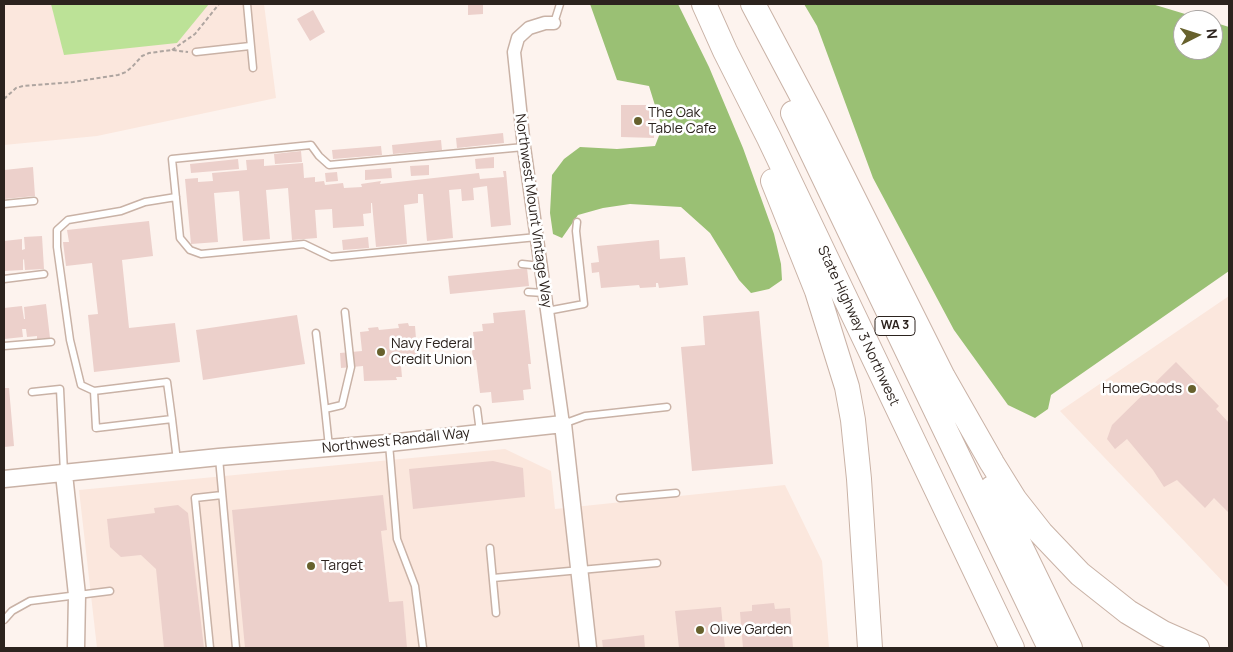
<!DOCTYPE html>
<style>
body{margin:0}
#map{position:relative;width:1233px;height:652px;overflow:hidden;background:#fdf3ee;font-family:Manrope,sans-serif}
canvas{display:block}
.frame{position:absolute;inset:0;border:5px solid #2c231e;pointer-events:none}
.north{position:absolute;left:1173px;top:10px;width:50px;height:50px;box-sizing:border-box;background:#fff;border:1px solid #aba7a5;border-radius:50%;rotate:85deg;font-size:14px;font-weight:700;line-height:20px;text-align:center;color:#2c231e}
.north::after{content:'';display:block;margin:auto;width:18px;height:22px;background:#67612d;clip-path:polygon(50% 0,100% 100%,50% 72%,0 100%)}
</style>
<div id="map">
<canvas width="1233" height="652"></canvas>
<div class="frame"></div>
<div class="north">N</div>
</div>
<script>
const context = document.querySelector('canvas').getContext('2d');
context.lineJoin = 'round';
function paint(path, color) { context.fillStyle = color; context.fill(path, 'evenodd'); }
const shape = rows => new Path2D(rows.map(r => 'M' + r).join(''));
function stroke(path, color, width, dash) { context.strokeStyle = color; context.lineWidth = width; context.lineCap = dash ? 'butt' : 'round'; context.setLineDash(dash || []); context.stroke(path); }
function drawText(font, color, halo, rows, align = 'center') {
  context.font = font + ' Manrope,sans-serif'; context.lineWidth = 5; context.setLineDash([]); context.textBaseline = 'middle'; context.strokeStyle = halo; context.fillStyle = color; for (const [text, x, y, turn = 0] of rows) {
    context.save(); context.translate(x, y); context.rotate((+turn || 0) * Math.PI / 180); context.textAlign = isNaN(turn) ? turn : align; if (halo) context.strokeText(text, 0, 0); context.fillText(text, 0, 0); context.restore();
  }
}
paint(shape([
 [4,4,264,4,276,98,97,136,4,145],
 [1229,296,1229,588,1060,411],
 [505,449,551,471,555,509,785,485,822,561,829,648,97,648,79,490]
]), '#fbe7dd');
paint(shape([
 [51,4,209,4,177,43,64,55]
]), '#bce297');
paint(shape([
 [590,4,678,4,709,67,743,148,774,234,781,264,782,280,769,289,751,293,739,280,710,233,681,207,630,204,603,208,578,215,562,238,553,234,550,213,552,175,564,159,580,147,617,149,655,146,662,128,649,86,617,80],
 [804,4,1152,4,1205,20,1183,20,1183,50,1213,50,1213,22,1229,27,1229,271,1051,395,1048,409,1035,418,1008,405,954,330,873,178,817,26]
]), '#9ac074');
paint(shape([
 [468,4,483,4,483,14,468,15],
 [313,10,325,32,310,41,297,19],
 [621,105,654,105,654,138,621,137],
 [503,133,504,143,457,148,456,138],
 [441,140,442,150,393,154,392,145],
 [381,146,382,155,333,159,332,150],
 [301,151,302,162,275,164,274,154],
 [494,157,494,168,476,169,475,159],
 [238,159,239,169,191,173,190,164],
 [264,159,264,166,303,163,304,178,315,177,315,182,324,181,325,185,343,183,344,188,362,187,361,184,381,181,380,184,479,173,480,179,504,177,503,171,506,171,511,225,491,227,487,186,473,188,474,200,462,201,461,189,449,190,453,238,427,241,423,194,418,194,418,203,404,205,407,244,376,247,372,203,371,203,371,213,363,214,364,226,333,228,332,209,315,210,317,238,292,240,288,188,266,190,270,239,243,241,239,191,214,193,218,242,191,244,185,179,198,178,198,182,213,181,212,173,247,170,246,160],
 [429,165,429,175,411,176,410,166],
 [33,167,35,196,4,199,4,170],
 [391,168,392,178,365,180,365,170],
 [337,172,338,181,326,182,325,173],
 [149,221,153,256,122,260,129,328,175,323,180,362,94,372,88,315,98,314,92,263,66,266,63,242,69,242,67,230],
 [42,236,44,269,25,270,24,259,23,260,23,270,4,271,4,241,22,239,22,250,25,249,24,237],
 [368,237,369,248,343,250,342,240],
 [659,240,660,259,685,257,688,285,659,288,658,283,656,283,656,287,640,288,639,285,601,288,599,272,592,273,591,263,599,262,597,246],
 [527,268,529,286,450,294,448,276],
 [46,304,50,338,37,339,37,336,27,337,26,329,22,329,23,337,4,339,4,308,22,306,24,319,25,319,24,307],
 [525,310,531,364,528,364,531,389,523,390,524,400,492,403,491,392,480,393,476,360,473,360,472,350,475,350,473,332,483,331,482,324,494,323,493,313],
 [759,311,773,464,692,471,681,347,705,345,703,316],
 [297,315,305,364,203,380,196,330],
 [408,323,409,326,415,326,418,364,401,366,402,377,396,377,397,380,364,381,363,366,341,368,340,353,362,351,360,332,369,331,368,328,378,327,379,330,399,328,398,324],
 [1176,362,1219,406,1216,409,1229,423,1229,513,1214,498,1205,508,1177,480,1164,487,1153,470,1127,439,1115,449,1107,439,1112,425],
 [4,388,9,388,14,446,4,447],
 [493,461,523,468,525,497,413,509,409,469],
 [383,495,387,530,381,531,389,602,403,601,407,648,245,648,232,510],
 [178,505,188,513,204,648,164,648,156,569,141,555,121,557,110,547,107,519,155,513,154,508],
 [774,603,775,609,790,608,793,648,743,648,740,612,752,611,752,605],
 [721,607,725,648,679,648,675,611],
 [644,635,645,648,603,648,602,640]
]), '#ecd0cb');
const service = shape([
 [247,4,253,68],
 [554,23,560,4],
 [196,52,250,46],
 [524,147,329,165,319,156,311,145,172,159,180,238,190,250,201,254,304,244,331,257,537,237],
 [4,204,34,201],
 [522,264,541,266],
 [4,279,44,274],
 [528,292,544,293],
 [547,311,584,304,576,231,577,222],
 [316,333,325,409],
 [4,346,51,342],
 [94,391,81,385,70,340,57,247,57,230,68,220,121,211,145,202,176,197],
 [32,392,60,389,64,473],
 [477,409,480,432],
 [172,419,167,382,94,391,96,428,172,419,177,461],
 [563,424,585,416,667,407],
 [389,444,397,539,415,586,423,648],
 [329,447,325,409,342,405,351,367,345,312],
 [219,458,236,648],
 [620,498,676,493],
 [490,548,496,613],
 [493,578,657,563],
 [4,620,12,611,30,601,110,591],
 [210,648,195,498,222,495]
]);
const minor = shape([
 [554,23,545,23,529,28,518,38,514,52,524,147,563,424]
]);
const tertiary = shape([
 [64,474,77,595,76,648],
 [4,479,219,457,389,443,563,424,588,648]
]);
const motorway = shape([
 [704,4,725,51,769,138,1012,648],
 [753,4,814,119,943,377,992,463,1015,500,1041,533,1080,574,1128,612,1163,633,1197,648],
 [793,113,1050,648],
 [773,181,817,291,847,387,853,420,859,479,870,648],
 [992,488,1070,648]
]);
stroke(service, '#c9b2a6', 9);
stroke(minor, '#c9b2a6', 15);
stroke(tertiary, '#c9b2a6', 19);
stroke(motorway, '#c9b2a6', 26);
stroke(shape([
 [172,50,195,34,219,4],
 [4,99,16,88,23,86,73,82,118,75,126,72,132,67,142,56,149,53,172,50,188,52]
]), '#aea5a0', 2, [4, 2.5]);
stroke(service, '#fff', 6);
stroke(minor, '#fff', 12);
stroke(tertiary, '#fff', 16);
stroke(motorway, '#fff', 24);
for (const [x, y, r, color] of [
 [638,121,5,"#67612d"],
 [381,352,5,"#67612d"],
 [1192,389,5,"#67612d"],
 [311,566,5,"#67612d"],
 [700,630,5,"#67612d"]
]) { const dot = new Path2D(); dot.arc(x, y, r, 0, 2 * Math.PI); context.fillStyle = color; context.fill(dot); stroke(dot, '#fff', 2); }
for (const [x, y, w] of [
 [895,326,40]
]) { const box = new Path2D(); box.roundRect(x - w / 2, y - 9.5, w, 19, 4); context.fillStyle = '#fff'; context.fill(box); stroke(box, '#2c231e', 1); }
drawText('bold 12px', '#2c231e', null, [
 ["WA 3",895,326]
]);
drawText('14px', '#2c231e', '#fff', [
 ["The Oak",648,113],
 ["Table Cafe",648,129],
 ["Navy Federal",391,344],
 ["Credit Union",391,360],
 ["HomeGoods",1182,389,"right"],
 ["Target",321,566],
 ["Olive Garden",710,630]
], 'left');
drawText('14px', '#2c231e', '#fff', [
 ["Northwest Mount Vintage Way",533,211,82],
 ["State Highway 3 Northwest",858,326,65],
 ["Northwest Randall Way",396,441,-6]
]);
</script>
